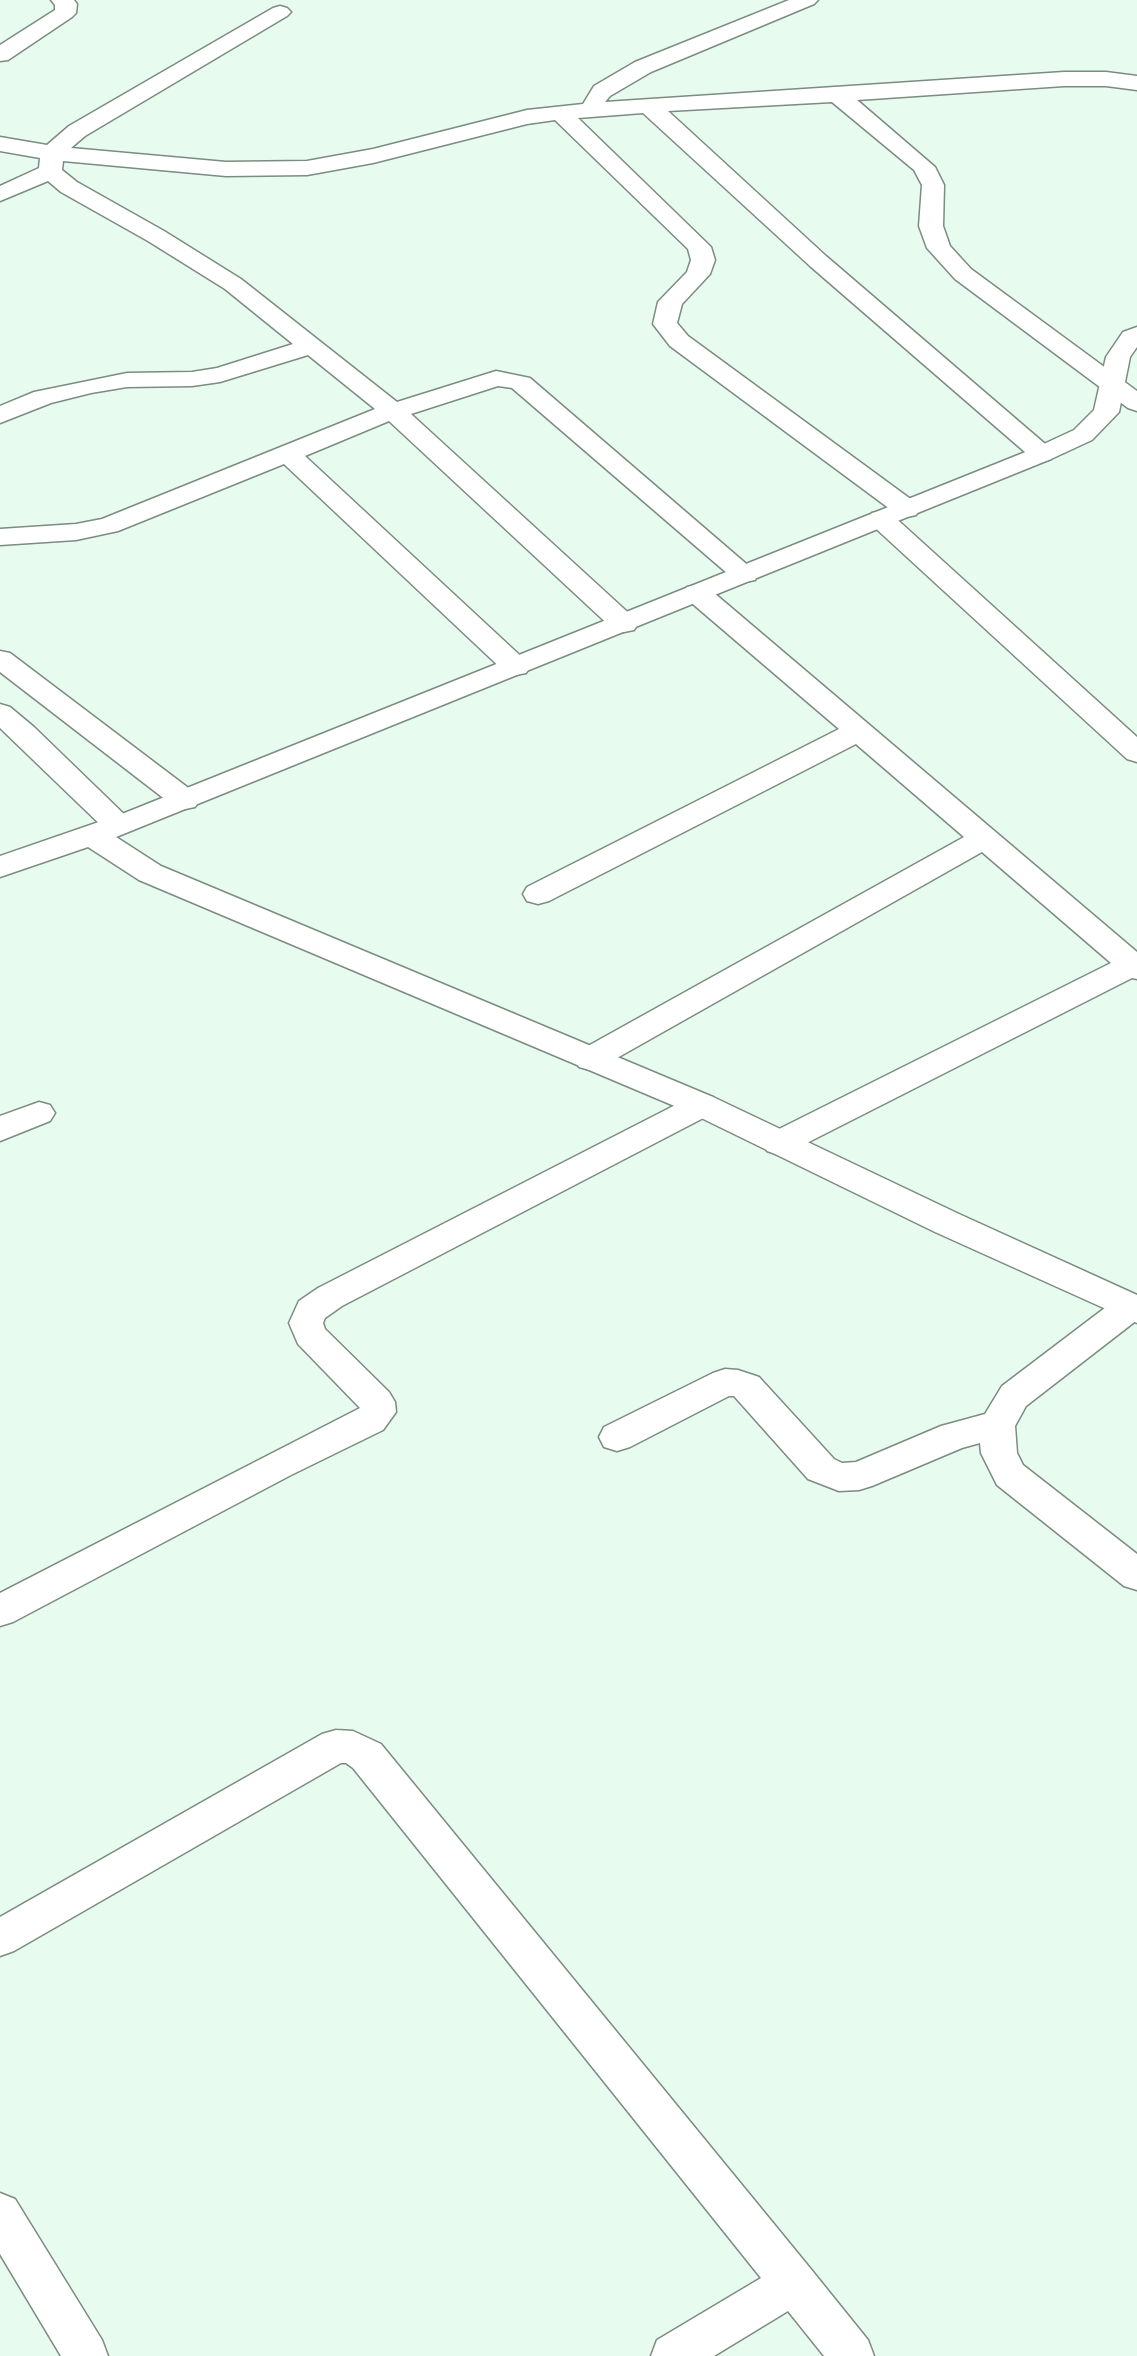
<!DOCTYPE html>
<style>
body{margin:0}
canvas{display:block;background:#e8fbef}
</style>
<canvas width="1137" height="2356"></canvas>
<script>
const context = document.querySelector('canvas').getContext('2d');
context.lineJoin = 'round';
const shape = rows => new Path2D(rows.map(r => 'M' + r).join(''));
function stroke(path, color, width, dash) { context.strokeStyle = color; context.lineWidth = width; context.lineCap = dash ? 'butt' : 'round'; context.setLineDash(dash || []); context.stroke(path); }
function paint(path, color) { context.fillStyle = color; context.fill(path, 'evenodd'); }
const minor = shape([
 [51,0,74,0,77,4,76,13,72,17,8,60,0,61,0,45,55,10,55,5,51,0],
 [789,0,818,0,814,4,651,72,610,96,605,102,1064,72,1106,72,1137,76,1137,90,1106,86,1064,86,857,100,935,167,944,185,943,226,950,246,971,269,1137,391,1137,411,1128,408,955,279,927,248,919,226,922,185,914,170,832,102,668,111,826,256,1051,449,1055,454,1051,459,1042,462,1033,459,810,266,643,113,578,118,711,247,715,260,710,274,682,304,677,323,688,336,916,503,920,509,916,515,907,517,898,515,670,346,653,324,658,302,687,272,691,260,688,249,555,120,527,124,373,163,307,175,226,176,63,161,62,170,77,182,164,231,241,279,397,402,496,371,530,378,758,574,755,580,745,582,735,580,512,388,498,386,411,414,634,618,638,624,634,630,624,632,614,630,389,421,305,456,526,661,530,667,526,673,516,675,506,673,284,464,118,531,76,540,0,545,0,529,76,524,102,519,375,409,308,355,220,382,192,386,127,387,91,393,51,403,0,423,0,406,34,392,127,373,192,372,217,368,293,344,225,289,148,241,61,192,48,181,0,201,0,186,39,168,40,158,0,151,0,137,47,145,69,126,273,8,280,6,287,8,291,12,287,16,85,136,71,148,226,162,307,161,373,149,527,110,583,104,594,86,635,62,789,0],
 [881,511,890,513,1137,737,1137,762,1127,759,872,525,868,519,872,513,881,511],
 [697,585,707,587,1137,952,1137,979,1132,978,791,1151,779,1155,767,1151,763,1143,767,1135,1111,963,982,852,601,1067,590,1070,579,1067,574,1059,579,1051,964,837,856,744,549,901,538,904,527,901,523,894,527,887,839,729,687,599,683,593,687,587,697,585],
 [0,651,10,653,195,793,200,800,195,807,185,809,175,807,0,672,0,651],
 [0,704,10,707,34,727,128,818,133,825,128,832,118,834,108,832,0,728,0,704],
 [702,1094,713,1097,718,1105,713,1113,342,1306,325,1318,323,1323,325,1329,389,1392,395,1402,396,1412,383,1430,291,1475,13,1622,0,1626,0,1593,360,1408,298,1344,289,1323,299,1301,318,1288,691,1097,702,1094],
 [39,1102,50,1105,55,1113,50,1121,0,1141,0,1116,39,1102],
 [1130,1294,1137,1296,1137,1320,1026,1406,1015,1426,1017,1453,1023,1465,1137,1554,1137,1590,1124,1586,997,1485,981,1453,980,1443,962,1448,872,1486,859,1490,839,1491,808,1479,734,1396,729,1396,630,1447,617,1451,604,1447,599,1437,604,1427,713,1373,725,1369,738,1370,759,1377,834,1459,842,1463,856,1462,941,1426,985,1414,1002,1386,1118,1298,1130,1294],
 [336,1730,353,1731,381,1744,810,2268,868,2340,874,2356,824,2356,788,2311,714,2356,651,2356,657,2340,761,2278,353,1768,346,1763,341,1763,14,1951,0,1956,0,1917,322,1734,336,1730],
 [0,2193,15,2199,102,2340,108,2356,61,2356,0,2254,0,2193]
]);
const tertiary = shape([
 [1137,327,1137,347,1130,357,1119,412,1092,440,1051,459,116,837,161,866,713,1097,959,1214,1137,1295,1137,1323,935,1232,691,1113,139,880,88,847,0,877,0,856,122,814,1033,449,1074,430,1094,410,1106,357,1123,332,1137,327]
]);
stroke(minor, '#7b8c82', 3);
stroke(tertiary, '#7b8c82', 3);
paint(minor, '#fff');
paint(tertiary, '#fff');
</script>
